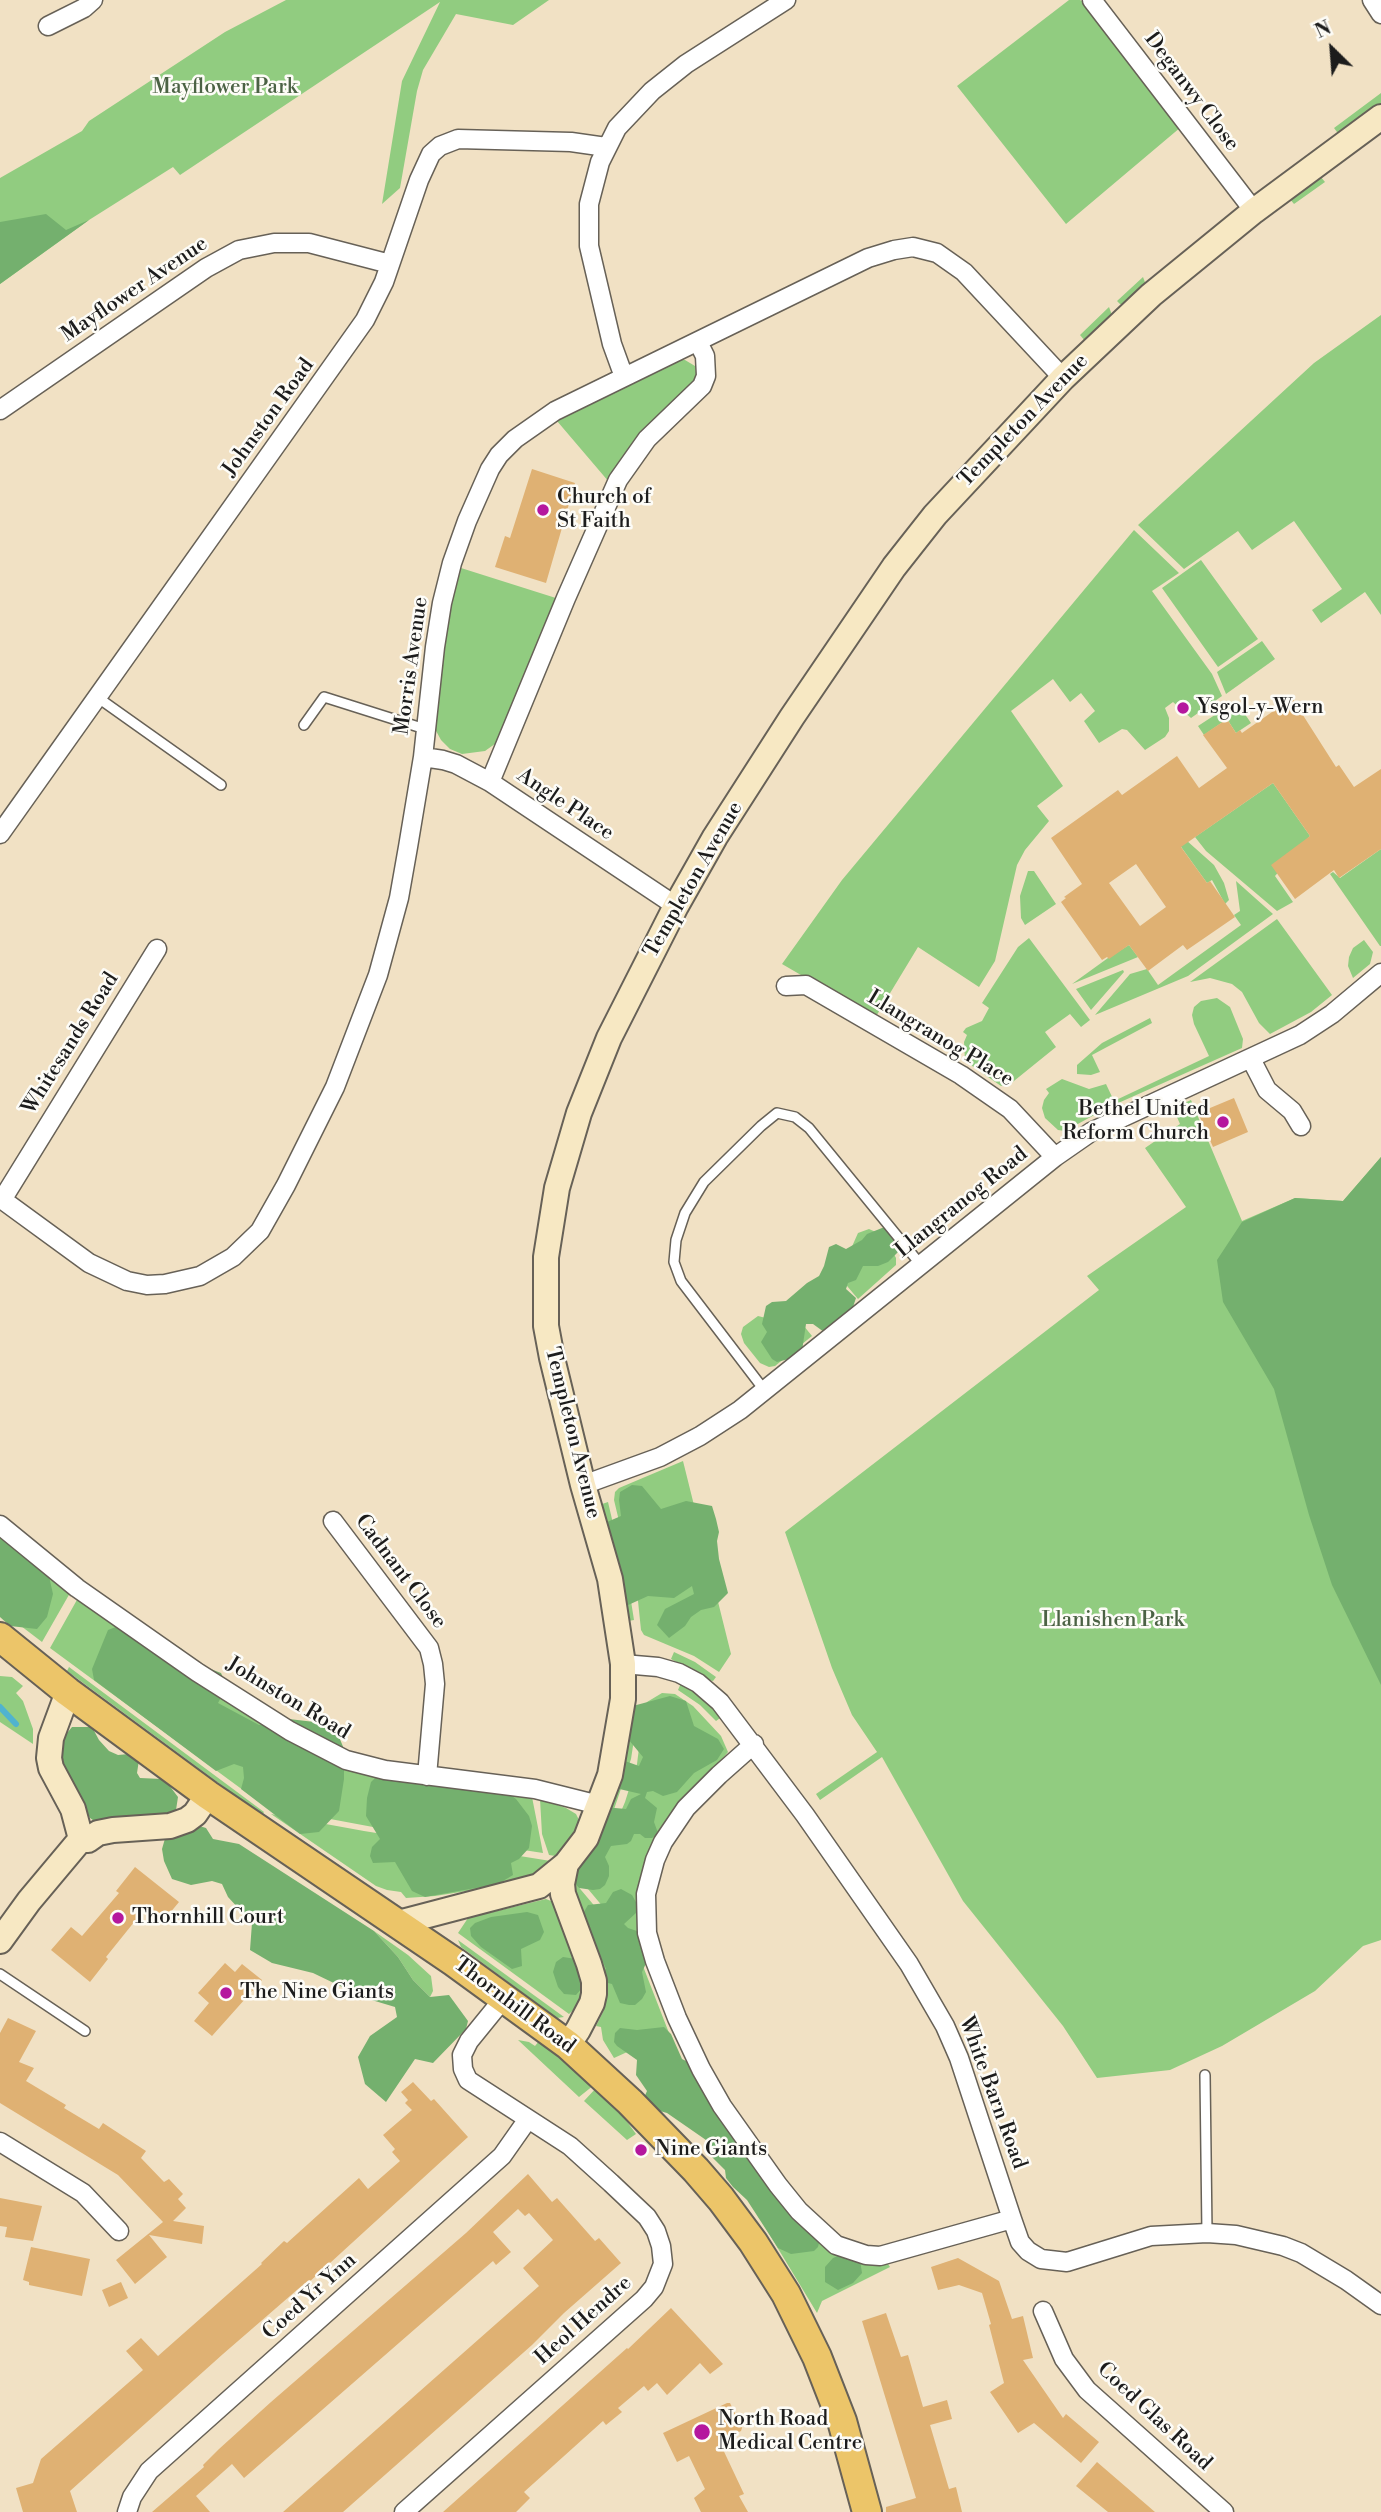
<!DOCTYPE html>
<style>
body{margin:0}
#map{position:relative;width:1381px;height:2512px;overflow:hidden;background:#f1e1c4;font-family:"Libre Bodoni",serif}
canvas{display:block}
.north{position:absolute;left:1297px;top:14px;width:70px;height:70px;-webkit-text-stroke:5px #fdfcf7;paint-order:stroke;rotate:335deg;font-size:19px;font-weight:700;line-height:28px;text-align:center;color:#1c1c1c}
.north::after{content:'';display:block;margin:auto;width:24px;height:32px;background:#1c1c1c;clip-path:polygon(50% 0,100% 100%,50% 72%,0 100%)}
</style>
<div id="map">
<canvas width="1381" height="2512"></canvas>
<div class="north">N</div>
</div>
<script>
const context = document.querySelector('canvas').getContext('2d');
context.lineJoin = 'round';
function paint(path, color) { context.fillStyle = color; context.fill(path, 'evenodd'); }
const shape = rows => new Path2D(rows.map(r => 'M' + r).join(''));
function stroke(path, color, width, dash) { context.strokeStyle = color; context.lineWidth = width; context.lineCap = dash ? 'butt' : 'round'; context.setLineDash(dash || []); context.stroke(path); }
function drawText(font, color, halo, rows, align = 'center') {
  context.font = font + ' "Libre Bodoni",serif'; context.lineWidth = 5; context.setLineDash([]); context.textBaseline = 'middle'; context.strokeStyle = halo; context.fillStyle = color; for (const [text, x, y, turn = 0] of rows) {
    context.save(); context.translate(x, y); context.rotate((+turn || 0) * Math.PI / 180); context.textAlign = isNaN(turn) ? turn : align; if (halo) context.strokeText(text, 0, 0); context.fillText(text, 0, 0); context.restore();
  }
}
paint(shape([
 [286,0,549,0,513,25,456,14,423,70,417,91,400,188,382,204,402,81,440,2,180,175,173,167,89,220,0,284,0,178,82,131,89,121,225,32],
 [1069,0,1080,0,1087,4,1181,127,1066,224,957,86],
 [1381,93,1381,104,1341,133,1337,132,1334,128],
 [1320,176,1325,182,1294,204,1289,198],
 [1143,277,1146,285,1124,304,1120,304,1117,301],
 [1109,307,1112,315,1085,341,1080,335],
 [1381,315,1381,615,1365,592,1321,623,1312,610,1342,589,1294,521,1252,550,1238,531,1184,569,1138,525,1314,363],
 [679,360,685,360,695,366,697,379,609,482,557,421],
 [1134,530,1179,573,1152,591,1212,674,1222,696,1191,718,1173,702,1165,708,1169,718,1169,731,1165,737,1145,750,1127,730,1122,729,1099,743,1084,721,1095,711,1081,693,1070,702,1053,679,1011,711,1063,786,1037,806,1049,821,1025,850,1017,865,995,961,979,987,918,947,875,1018,782,964,842,880],
 [1201,560,1258,639,1218,667,1162,588],
 [461,568,559,599,499,741,485,751,462,754,450,749,441,740,435,729,433,720,447,623],
 [1262,641,1275,659,1226,694,1217,672],
 [1231,707,1242,710,1251,723,1236,733,1227,719,1204,735,1198,726,1224,709],
 [1273,783,1310,836,1275,876,1293,902,1277,911,1206,851,1195,837],
 [1174,837,1186,840,1214,865,1224,883,1229,900,1225,904,1212,880,1207,883],
 [1381,849,1381,946,1380,946,1330,874,1333,872,1340,878],
 [1028,871,1034,871,1056,904,1025,925,1021,918,1020,896],
 [1236,881,1273,914,1188,976,1095,1015,1130,974,1147,969,1158,985,1241,925,1234,915,1240,911],
 [1277,919,1332,995,1311,1012,1270,1034,1259,1023,1242,992,1232,984,1210,978,1190,982],
 [1029,938,1090,1020,1081,1027,1070,1014,1045,1032,1056,1047,1009,1085,1001,1086,965,1061,964,1042,967,1035,963,1032,966,1028,982,1021,989,1008,982,1003,1018,947],
 [1364,940,1373,952,1370,964,1353,978,1348,966,1349,957,1353,948],
 [1129,945,1138,957,1072,984,1108,958],
 [1123,970,1124,972,1091,1010,1076,989],
 [1217,998,1230,1007,1243,1039,1242,1048,1107,1108,1065,1131,1058,1130,1045,1118,1042,1108,1044,1100,1049,1093,1046,1089,1062,1079,1089,1089,1106,1084,1114,1101,1209,1056,1194,1024,1192,1015,1194,1007,1201,1001],
 [1150,1018,1152,1023,1092,1055,1100,1072,1091,1075,1077,1074,1077,1065,1102,1043],
 [1191,1100,1242,1221,1295,1198,1343,1201,1381,1157,1381,1940,1363,1946,1315,1991,1222,2046,1170,2070,1097,2078,1063,2026,963,1901,882,1757,820,1800,816,1794,877,1752,852,1715,832,1668,785,1532,1099,1290,1087,1276,1186,1207,1145,1148,1180,1124,1173,1108],
 [869,1229,878,1233,889,1245,896,1258,896,1265,858,1299,832,1268,850,1251,858,1233],
 [787,1305,812,1336,775,1366,769,1367,760,1363,744,1343,741,1334,743,1327,758,1316,770,1319],
 [683,1461,731,1654,719,1672,694,1656,644,1635,641,1630,638,1601,614,1500,615,1492,619,1488],
 [608,1502,631,1601,634,1620,628,1621,602,1504],
 [0,1536,70,1593,42,1642,0,1610],
 [78,1598,141,1645,315,1754,532,1797,543,1853,373,1827,266,1807,50,1648],
 [674,1652,695,1662,716,1677,713,1681,709,1680,671,1659],
 [69,1667,264,1812,262,1815,67,1671],
 [0,1676,12,1677,23,1686,16,1693,23,1701,33,1729,33,1744,0,1722],
 [681,1683,702,1696,723,1716,716,1721,700,1705,678,1690],
 [662,1693,675,1694,693,1706,721,1736,728,1752,655,1842,646,1958,588,1889,625,1802,637,1764,644,1708,647,1702],
 [630,1719,637,1720,631,1759,605,1836,590,1852],
 [540,1799,566,1808,576,1814,581,1824,562,1857,549,1855,542,1834],
 [271,1814,364,1831,557,1862,524,1882,435,1896,406,1898,401,1892,387,1890,376,1886],
 [576,1884,641,1961,669,2033,614,2058,603,2040,601,2027,596,2026,604,2010,605,1983,574,1890],
 [546,1899,556,1903,585,1978,580,2004,569,2014,458,1933,468,1918],
 [374,1931,408,1955,431,1976,433,1991,430,1997,413,1980,398,1957],
 [458,1940,564,2017,557,2018,461,1947],
 [518,2040,529,2042,535,2046,539,2041,594,2085,579,2097],
 [597,2087,610,2098,636,2134,627,2140,584,2101],
 [740,2147,859,2262,888,2264,890,2267,822,2301,817,2313,762,2222]
]), '#91cc80');
paint(shape([
 [46,214,66,230,89,220,0,284,0,222],
 [1381,1157,1381,1685,1332,1585,1309,1515,1274,1389,1223,1302,1217,1260,1242,1222,1295,1198,1343,1201],
 [887,1226,901,1245,899,1251,888,1262,878,1266,863,1266,856,1280,848,1283,846,1289,856,1298,851,1313,824,1332,813,1324,806,1324,802,1351,793,1358,777,1362,772,1359,761,1342,767,1332,762,1324,766,1306,772,1302,786,1301,807,1283,819,1276,824,1266,829,1247,836,1244,846,1249,862,1240,867,1234],
 [632,1485,642,1486,661,1509,686,1501,712,1506,716,1519,719,1532,717,1541,719,1559,728,1593,714,1607,701,1610,691,1617,685,1626,669,1638,657,1625,665,1609,694,1594,692,1586,674,1598,648,1596,626,1606,621,1598,625,1590,619,1564,607,1552,602,1530,607,1522,621,1516,619,1500,620,1492],
 [0,1520,48,1572,53,1594,47,1617,37,1629,10,1626,0,1617],
 [121,1625,136,1634,160,1635,182,1649,195,1663,221,1673,227,1686,218,1703,259,1725,289,1719,323,1723,337,1732,344,1749,344,1779,339,1811,319,1832,300,1834,241,1789,244,1778,243,1767,234,1764,216,1771,94,1680,92,1669,108,1630],
 [670,1696,686,1701,694,1726,718,1739,724,1749,717,1760,694,1773,677,1792,663,1796,653,1791,647,1792,645,1798,657,1808,654,1822,658,1833,652,1838,645,1838,640,1834,634,1834,631,1841,627,1844,611,1846,605,1857,609,1866,609,1876,605,1885,600,1889,593,1890,579,1888,571,1879,604,1807,626,1809,631,1799,641,1794,615,1788,625,1761,639,1766,643,1757,628,1739,629,1707],
 [72,1727,92,1727,99,1740,109,1751,118,1755,129,1754,139,1760,137,1773,140,1778,162,1779,169,1785,178,1797,176,1810,163,1816,100,1825,90,1818,66,1773,61,1751,63,1738],
 [380,1773,502,1789,516,1799,529,1816,532,1826,529,1848,519,1859,511,1863,513,1875,498,1884,425,1897,412,1891,395,1862,373,1863,370,1856,372,1847,380,1839,366,1816,367,1798,371,1782],
 [196,1825,206,1828,213,1839,239,1844,374,1931,398,1957,413,1980,430,1997,449,1995,468,2021,466,2029,433,2063,415,2059,386,2102,365,2084,358,2057,370,2036,397,2017,395,2007,365,1998,313,1973,272,1963,250,1950,252,1923,228,1897,222,1884,212,1881,191,1885,172,1879,164,1861,162,1849,166,1835],
 [621,1889,632,1895,637,1904,636,1913,624,1924,628,1928,646,1934,648,1959,642,1972,646,1992,642,1999,635,2005,629,2005,620,2003,612,1984,600,1981,598,1975,606,1969,601,1957,590,1956,578,1922,588,1905,606,1903,613,1892],
 [527,1912,538,1915,544,1932,540,1940,521,1949,522,1966,512,1969,481,1947,471,1936,470,1928,475,1923,491,1917],
 [563,1957,576,1959,588,1981,576,1995,564,1994,558,1987,553,1972,556,1962],
 [664,2027,671,2034,682,2059,688,2062,823,2226,818,2247,814,2251,791,2254,778,2248,747,2200,733,2187,726,2178,725,2170,710,2155,712,2148,706,2140,667,2113,653,2109,643,2100,647,2091,636,2075,637,2060,617,2046,614,2042,615,2033,620,2028,637,2030],
 [847,2252,860,2260,862,2273,853,2283,838,2290,825,2282,825,2267,833,2258]
]), '#74b06e');
stroke(shape([
 [0,1707,16,1724]
]), '#50b3cf', 6);
paint(shape([
 [532,469,575,483,546,583,495,567,505,536,510,538],
 [1292,698,1336,767,1339,765,1354,787,1381,769,1381,849,1339,878,1334,870,1295,899,1271,865,1310,836,1273,783,1181,847,1207,883,1210,881,1235,917,1187,950,1183,945,1148,971,1129,945,1109,959,1107,957,1102,960,1061,902,1066,898,1064,897,1082,884,1051,838,1118,790,1122,795,1177,756,1199,788,1227,768,1203,735,1227,719,1236,733,1240,730,1242,733],
 [1136,864,1166,907,1140,926,1109,883],
 [1234,1098,1248,1132,1213,1147,1198,1113],
 [135,1867,179,1902,160,1925,143,1911,106,1957,108,1959,90,1982,51,1950,71,1927,82,1936,119,1893,116,1891],
 [225,1963,235,1972,242,1964,262,1980,212,2036,194,2021,209,2003,198,1993],
 [8,2018,36,2031,19,2062,34,2068,26,2081,66,2105,64,2108,99,2129,103,2123,146,2151,141,2158,164,2182,169,2179,183,2194,178,2199,186,2208,173,2221,204,2226,202,2244,149,2235,167,2257,135,2284,116,2260,163,2222,118,2175,0,2103,0,2033],
 [413,2082,431,2101,434,2099,468,2137,307,2284,305,2283,223,2354,70,2491,77,2512,23,2512,16,2488,33,2483,41,2459,143,2370,126,2351,141,2338,158,2356,262,2264,261,2263,284,2241,287,2243,359,2178,368,2189,400,2161,392,2152,395,2149,383,2135,412,2110,405,2103,408,2100,401,2092],
 [528,2174,552,2202,557,2198,595,2241,599,2238,621,2263,564,2313,532,2345,343,2512,283,2512,539,2286,523,2268,553,2240,529,2213,525,2216,518,2209,493,2232,511,2252,496,2265,493,2261,244,2478,232,2464,196,2496,210,2512,152,2512,204,2467,203,2465,219,2449,271,2402,466,2233],
 [0,2198,42,2206,33,2241,5,2237,7,2227,0,2226],
 [31,2247,90,2259,82,2296,29,2285,29,2282,23,2280],
 [958,2258,999,2281,1012,2319,1023,2316,1033,2358,1023,2360,1063,2418,1066,2414,1099,2442,1081,2463,1034,2423,1018,2433,990,2392,1004,2383,989,2325,991,2324,982,2293,959,2285,938,2290,931,2267],
 [121,2282,128,2298,109,2307,102,2290],
 [671,2308,723,2364,710,2374,700,2363,667,2395,657,2383,648,2391,644,2386,618,2408,622,2412,606,2425,603,2421,524,2492,530,2498,516,2512,443,2512,627,2348,628,2349],
 [886,2313,901,2357,908,2355,923,2407,947,2400,952,2419,930,2425,949,2489,956,2487,962,2512,886,2512,886,2507,916,2498,862,2321],
 [727,2403,730,2403,742,2428,741,2431,719,2441,744,2494,739,2496,748,2512,701,2512,694,2498,705,2489,689,2456,677,2462,663,2433],
 [1097,2462,1155,2512,1108,2512,1076,2486]
]), '#dfb173');
const lane = shape([
 [97,697,221,785],
 [304,725,324,697,425,729],
 [765,1391,681,1281,674,1262,676,1240,685,1213,704,1182,761,1126,777,1113,795,1117,809,1128,921,1265],
 [0,1974,85,2031],
 [1205,2075,1207,2233]
]);
const street = shape([
 [1092,0,1254,211],
 [1372,0,1381,14],
 [48,26,84,8,93,0],
 [624,377,612,344,589,246,589,204,600,162,617,128,652,91,686,64,786,0],
 [0,410,206,268,239,250,274,243,309,243,390,264],
 [423,757,443,760,456,764,490,782,676,906],
 [490,782,566,598,618,480,647,439,702,386,706,376,705,356,698,342],
 [0,834,365,320,384,282,419,180,431,154,440,146,458,139,571,142,606,147],
 [786,986,806,985,961,1075,1010,1109,1055,1157],
 [1251,1059,1267,1090,1292,1111,1301,1126],
 [0,1198,89,1263,127,1281,147,1285,165,1284,200,1276,233,1257,260,1231,286,1185,335,1087,378,975,399,898,408,847,423,757,435,647,442,603,452,563,467,521,490,469,499,455,515,439,555,411,868,258,894,250,913,247,937,253,964,272,1063,378],
 [2,1200,157,949],
 [583,1485,660,1457,700,1436,740,1410,1055,1157,1091,1132,1300,1035,1332,1014,1381,973],
 [333,1521,429,1648,433,1664,435,1684,427,1776],
 [0,1525,77,1588,197,1672,290,1731,346,1760,385,1770,535,1789,599,1805],
 [623,1664,658,1667,679,1673,698,1683,720,1702,805,1815,909,1964,945,2026,959,2058,1012,2219,1020,2242,1028,2251,1041,2259,1067,2262,1151,2236,1207,2233,1236,2235,1283,2246,1301,2253,1346,2280,1381,2305],
 [754,1744,719,1775,686,1808,663,1842,655,1860,646,1894,647,1933,655,1961,677,2018,701,2069,722,2106,778,2185,799,2211,836,2245,866,2255,880,2256,1012,2219],
 [0,2142,83,2193,119,2231],
 [1043,2311,1064,2359,1087,2390,1224,2512],
 [127,2512,132,2497,149,2471,502,2156,528,2119],
 [404,2512,644,2299,654,2287,663,2264,661,2246,656,2231,647,2217,611,2183,570,2146,468,2080,463,2069,462,2055,469,2041,504,1998]
]);
const secondary = shape([
 [68,1692,51,1738,49,1758,51,1768,73,1809,81,1839],
 [566,1864,562,1884,563,1894,589,1964,594,1981,594,1994,592,2003,578,2030,568,2045],
 [398,1923,539,1886,566,1864,586,1838,610,1775,623,1699,623,1664,610,1579,583,1485,552,1358,546,1326,546,1257,557,1188,579,1113,609,1038,676,906,715,837,792,717,894,567,935,515,1063,378,1151,295,1254,211,1381,117],
 [0,1941,29,1901,81,1839,88,1840,98,1833,113,1830,170,1826,187,1820,195,1814,208,1795]
]);
const primary = shape([
 [0,1637,68,1692,208,1795,454,1962,568,2045,630,2102,696,2170,721,2199,753,2242,786,2294,817,2357,842,2421,867,2512]
]);
stroke(lane, '#676157', 12);
stroke(street, '#676157', 21);
stroke(secondary, '#676157', 28);
stroke(primary, '#676157', 32);
stroke(lane, '#fff', 9);
stroke(street, '#fff', 18);
stroke(secondary, '#f7e8c3', 24);
stroke(primary, '#ecc569', 28);
for (const [x, y, r, color] of [
 [543,510,7,"#b5179e"],
 [1183,708,7,"#b5179e"],
 [1223,1122,7,"#b5179e"],
 [118,1918,7,"#b5179e"],
 [226,1993,7,"#b5179e"],
 [641,2150,7,"#b5179e"],
 [702,2432,9,"#b5179e"]
]) { const dot = new Path2D(); dot.arc(x, y, r, 0, 2 * Math.PI); context.fillStyle = color; context.fill(dot); stroke(dot, '#fdfcf7', 2.5); }
drawText('21px', '#4b6244', '#fdfcf7', [
 ["Mayflower Park",225,88],
 ["Llanishen Park",1113,1621]
]);
drawText('21px', '#1c1c1c', '#fdfcf7', [
 ["Deganwy Close",1191,92,53],
 ["Mayflower Avenue",135,290,-34],
 ["Johnston Road",269,418,-54],
 ["Templeton Avenue",1024,421,-46],
 ["Morris Avenue",412,666,-82],
 ["Angle Place",565,805,34],
 ["Templeton Avenue",694,880,-60],
 ["Llangranog Place",940,1039,31],
 ["Whitesands Road",71,1044,-58],
 ["Llangranog Road",962,1203,-39],
 ["Templeton Avenue",572,1433,76],
 ["Cadnant Close",400,1572,53],
 ["Johnston Road",288,1699,31],
 ["Thornhill Road",514,2006,37],
 ["White Barn Road",992,2093,70],
 ["Coed Yr Ynn",310,2297,-42],
 ["Heol Hendre",584,2321,-42],
 ["Coed Glas Road",1154,2417,43]
]);
drawText('21px', '#1c1c1c', '#fdfcf7', [
 ["Church of",557,498],
 ["St Faith",557,522],
 ["Ysgol-y-Wern",1197,708],
 ["Bethel United",1209,1110,"right"],
 ["Reform Church",1209,1134,"right"],
 ["Thornhill Court",132,1918],
 ["The Nine Giants",240,1993],
 ["Nine Giants",655,2150],
 ["North Road",718,2420],
 ["Medical Centre",718,2444]
], 'left');
</script>
